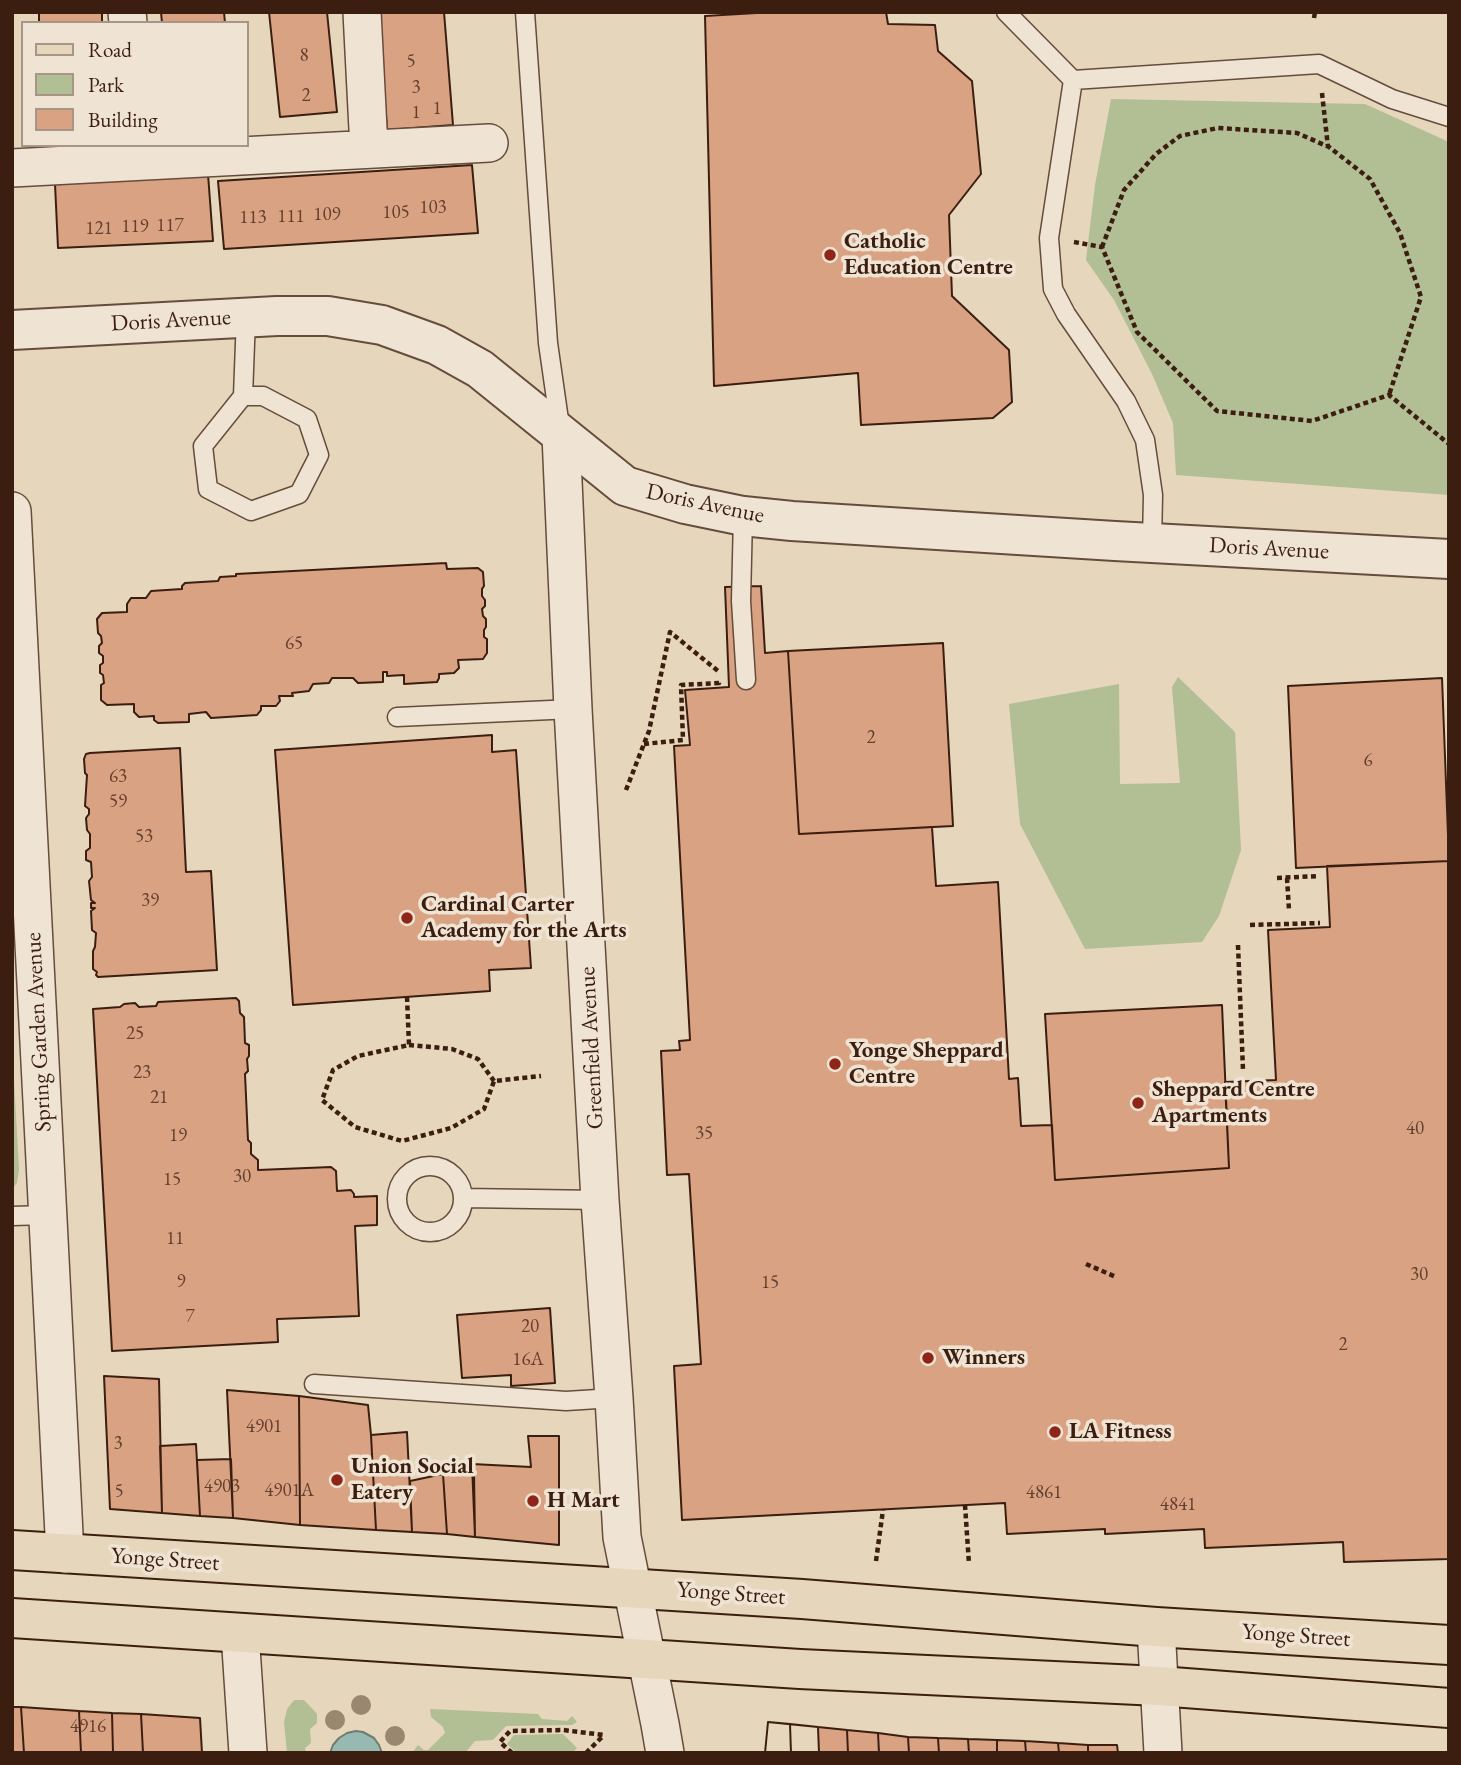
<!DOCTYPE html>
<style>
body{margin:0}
#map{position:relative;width:1461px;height:1765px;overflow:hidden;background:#e6d6bc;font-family:"EB Garamond",serif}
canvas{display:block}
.frame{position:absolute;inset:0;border:14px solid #3c1e10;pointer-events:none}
.legend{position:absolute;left:21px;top:21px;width:228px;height:126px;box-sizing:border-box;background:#efe4d3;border:2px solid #a79585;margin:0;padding:9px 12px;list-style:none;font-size:21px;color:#3c1e10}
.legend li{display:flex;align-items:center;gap:14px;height:35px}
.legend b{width:35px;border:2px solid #a79585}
</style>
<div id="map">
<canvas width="1461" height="1765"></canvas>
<div class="frame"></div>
<ul class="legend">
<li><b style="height:9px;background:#e6d6bc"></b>Road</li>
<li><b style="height:19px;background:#b2be93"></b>Park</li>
<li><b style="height:19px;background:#d9a383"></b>Building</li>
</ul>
</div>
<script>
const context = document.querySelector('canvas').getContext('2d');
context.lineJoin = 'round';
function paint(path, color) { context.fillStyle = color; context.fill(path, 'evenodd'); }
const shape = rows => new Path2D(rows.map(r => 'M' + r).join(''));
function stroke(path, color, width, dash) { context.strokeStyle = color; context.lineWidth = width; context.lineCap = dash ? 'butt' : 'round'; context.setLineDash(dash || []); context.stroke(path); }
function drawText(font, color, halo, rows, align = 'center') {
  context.font = font + ' "EB Garamond",serif'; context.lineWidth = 7; context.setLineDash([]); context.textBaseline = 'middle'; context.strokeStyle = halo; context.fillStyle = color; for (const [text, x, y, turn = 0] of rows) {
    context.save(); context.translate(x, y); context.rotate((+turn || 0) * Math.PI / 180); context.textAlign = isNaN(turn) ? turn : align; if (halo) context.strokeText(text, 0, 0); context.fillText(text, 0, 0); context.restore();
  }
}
paint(shape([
 [1111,99,1365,104,1449,142,1449,495,1176,475,1173,423,1152,374,1114,300,1086,260,1095,185],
 [1178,677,1235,732,1241,850,1219,916,1202,942,1085,949,1020,824,1009,704,1119,684,1120,784,1180,783,1172,687],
 [12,1044,19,1169,17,1183,12,1189],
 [294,1700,304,1700,317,1714,317,1723,310,1729,311,1743,305,1748,306,1753,287,1753,284,1722,287,1709],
 [430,1709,538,1714,542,1719,567,1721,572,1716,577,1722,572,1725,506,1726,493,1740,475,1741,465,1753,412,1753,418,1745,424,1750,428,1750,445,1733,443,1727,431,1717],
 [563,1734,577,1748,572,1753,517,1753,507,1744,514,1735]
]), '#b2be93');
const water = shape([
 [356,1731,363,1732,374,1738,379,1745,382,1753,330,1753,333,1745,339,1738,347,1733,356,1731]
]);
paint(water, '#96b9b1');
stroke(water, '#727b71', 2);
const building = shape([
 [39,12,102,12,102,23,39,23,39,12],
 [161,12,224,12,225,23,162,23,161,12],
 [269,12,327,12,337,112,280,117,269,12],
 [378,12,444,12,453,125,387,130,378,12],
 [774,12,886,12,888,24,935,25,938,51,972,81,981,174,949,215,952,296,1009,350,1012,402,993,418,861,425,858,373,714,386,705,16,774,12],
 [472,165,478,233,224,249,218,181,472,165],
 [208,174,213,241,58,248,55,184,208,174],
 [446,563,447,569,478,568,483,572,484,586,482,589,482,596,485,600,485,606,482,609,483,616,486,619,486,627,484,630,484,637,487,639,487,653,483,659,458,660,459,668,454,673,439,674,439,678,437,682,404,684,404,675,387,676,387,672,383,672,383,682,358,683,353,678,332,678,329,683,313,684,309,691,292,693,293,696,279,696,280,701,276,706,261,706,261,710,257,715,211,718,206,712,189,714,189,722,158,723,154,720,154,716,139,717,134,712,134,704,107,705,101,700,101,685,104,683,103,675,100,673,100,665,103,663,103,656,99,653,99,646,102,643,101,636,98,633,97,619,102,613,127,612,127,604,131,598,146,598,151,591,182,589,182,586,185,583,218,581,220,577,236,576,236,574,446,563],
 [761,586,765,653,788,651,799,834,932,827,936,886,998,882,1009,1079,1018,1078,1021,1126,1052,1125,1055,1180,1229,1168,1225,1082,1276,1080,1268,930,1330,927,1327,866,1449,861,1449,1559,1344,1562,1343,1542,1205,1548,1204,1529,1105,1534,1105,1529,1007,1534,1005,1503,682,1520,674,1366,701,1364,689,1174,667,1175,661,1051,680,1050,679,1041,690,1040,674,746,690,745,685,690,729,687,725,587,761,586],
 [943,643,953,826,799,834,788,651,943,643],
 [1442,678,1449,861,1296,868,1288,686,1442,678],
 [492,735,492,752,516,750,531,968,489,970,490,991,293,1005,275,750,492,735],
 [180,748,186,872,211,871,217,970,98,977,96,975,97,972,93,969,93,951,95,947,96,933,92,930,91,911,95,908,91,908,91,903,95,903,91,900,89,881,92,877,91,862,86,860,86,851,90,848,90,834,87,830,86,818,89,814,89,809,85,806,87,775,85,773,84,759,86,754,90,753,180,748],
 [236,998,239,1001,240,1013,244,1017,245,1043,249,1045,249,1056,247,1059,248,1071,245,1074,248,1140,251,1143,251,1154,258,1160,258,1170,331,1167,336,1171,337,1191,351,1190,354,1194,354,1197,377,1196,377,1225,355,1226,359,1316,277,1319,278,1342,112,1351,93,1009,120,1007,124,1004,135,1003,139,1007,156,1006,158,1002,236,998],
 [1222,1005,1229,1168,1055,1180,1045,1014,1222,1005],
 [550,1308,555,1383,511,1386,511,1375,462,1378,457,1315,550,1308],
 [104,1376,159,1379,162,1513,110,1509,104,1376],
 [227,1390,299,1396,300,1525,233,1518,227,1390],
 [299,1396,368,1405,371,1435,376,1530,300,1525,299,1396],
 [407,1432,412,1532,376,1530,371,1435,407,1432],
 [528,1436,559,1436,559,1545,475,1537,472,1464,531,1467,528,1436],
 [196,1444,200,1516,162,1513,160,1446,196,1444],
 [231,1459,233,1518,200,1516,197,1460,231,1459],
 [443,1474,447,1534,412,1532,410,1481,443,1474],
 [443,1474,474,1474,475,1537,447,1534,443,1474],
 [12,1707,21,1707,24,1753,12,1753,12,1707],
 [21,1707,79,1711,81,1753,24,1753,21,1707],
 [79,1711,112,1713,113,1753,81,1753,79,1711],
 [112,1713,141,1714,143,1753,113,1753,112,1713],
 [141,1714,200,1718,202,1753,143,1753,141,1714],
 [768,1722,818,1727,819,1753,765,1753,768,1722],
 [768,1722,790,1724,791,1753,765,1753,768,1722],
 [790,1724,818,1727,819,1753,791,1753,790,1724],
 [818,1727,847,1730,848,1753,819,1753,818,1727],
 [847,1730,878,1733,879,1753,848,1753,847,1730],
 [878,1733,908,1737,909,1753,879,1753,878,1733],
 [908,1737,938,1738,939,1753,909,1753,908,1737],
 [938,1738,968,1739,969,1753,939,1753,938,1738],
 [968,1739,997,1740,997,1753,969,1753,968,1739],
 [997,1740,1025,1741,1026,1753,997,1753,997,1740],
 [1025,1741,1058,1743,1059,1753,1026,1753,1025,1741],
 [1058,1743,1088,1745,1088,1753,1059,1753,1058,1743],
 [1088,1745,1117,1745,1118,1753,1088,1753,1088,1745]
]);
paint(building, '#d9a383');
stroke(building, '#3c1e10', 2);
const service = shape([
 [525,12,548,343,560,427],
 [1006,12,1073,80,1319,64,1392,99,1449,117],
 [1073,80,1049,238,1053,289,1066,314,1126,401,1145,440,1153,495,1152,543],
 [243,396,263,396,307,419,319,455,299,494,251,511,208,489,203,446,243,396,246,317],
 [743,516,741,601,746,680],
 [397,717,573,709],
 '397 1199a33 33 0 1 1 66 0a33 33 0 1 1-66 0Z',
 [464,1198,600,1200],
 [12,1216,48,1215],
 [314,1384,566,1401,614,1398]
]);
const minor = shape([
 [127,12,128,23],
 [362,12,369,149],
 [12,168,489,143],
 [561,435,573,709,600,1200,614,1398,622,1537,660,1724,665,1753],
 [12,511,65,1554],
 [1156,1627,1163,1753],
 [240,1633,248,1753]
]);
const tertiary = shape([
 [12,330,277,316,328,316,382,325,437,345,480,369,625,486,685,504,743,516,792,521,1115,541,1449,559]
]);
const primary = shape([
 [12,1550,802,1599,1156,1627,1449,1645],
 [12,1618,800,1669,1159,1686,1449,1708]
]);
stroke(service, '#664c3b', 21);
stroke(minor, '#664c3b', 40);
stroke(tertiary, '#664c3b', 42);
stroke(primary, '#3c1e10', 42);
stroke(shape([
 [1314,18,1315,12],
 [1322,93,1328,147],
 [1074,242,1102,247,1137,332,1217,411,1312,421,1389,395,1449,444],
 [1102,247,1124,190,1156,154,1180,136,1218,128,1297,133,1329,147,1370,179,1400,233,1421,297,1389,395],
 [644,744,683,740,681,685,719,683,719,681],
 [626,790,649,731,670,632,718,671],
 [1277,878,1319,876],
 [1287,878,1289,910],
 [1250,925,1320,923],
 [1238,945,1243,1070],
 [407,997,409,1045,358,1056,333,1070,322,1100,355,1127,402,1141,451,1128,484,1109,494,1081,541,1076],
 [409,1045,452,1049,478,1059,494,1081],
 [1086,1264,1116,1277],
 [965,1505,969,1564],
 [876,1561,883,1510],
 [512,1753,500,1742,510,1731,563,1730,604,1735],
 [586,1753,604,1735]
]), '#3c1e10', 4.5, [5, 3.5]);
stroke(service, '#efe4d3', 18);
stroke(minor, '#efe4d3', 37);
stroke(tertiary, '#efe4d3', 38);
stroke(primary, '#e6d6bc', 38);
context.fillStyle = '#998770';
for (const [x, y] of [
 [361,1705],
 [335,1720],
 [395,1736]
]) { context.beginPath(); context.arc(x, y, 10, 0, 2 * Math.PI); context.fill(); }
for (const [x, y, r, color] of [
 [830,255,7,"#8f2418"],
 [407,918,7,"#8f2418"],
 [835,1064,7,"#8f2418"],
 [1138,1103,7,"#8f2418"],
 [928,1358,7,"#8f2418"],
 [1055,1432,7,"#8f2418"],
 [337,1480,7,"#8f2418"],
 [533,1501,7,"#8f2418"]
]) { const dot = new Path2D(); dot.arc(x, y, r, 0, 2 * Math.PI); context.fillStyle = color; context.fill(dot); stroke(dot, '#efe4d3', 2.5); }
drawText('19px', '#633f2d', null, [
 ["8",304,56],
 ["5",411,62],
 ["3",416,88],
 ["2",306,96],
 ["1",437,109],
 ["1",416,113],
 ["103",433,208],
 ["105",396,213],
 ["109",327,215],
 ["111",291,217],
 ["113",253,218],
 ["117",170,226],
 ["119",135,227],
 ["121",99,229],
 ["65",294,644],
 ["2",871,738],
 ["6",1368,761],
 ["63",118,777],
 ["59",118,802],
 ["53",144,837],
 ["39",150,901],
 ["25",135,1034],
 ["23",142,1073],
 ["21",159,1098],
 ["40",1415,1129],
 ["35",704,1134],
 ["19",178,1136],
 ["30",242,1177],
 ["15",172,1180],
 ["11",175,1239],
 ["30",1419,1275],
 ["9",181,1282],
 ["15",770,1283],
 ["7",190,1317],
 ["20",530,1327],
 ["2",1343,1345],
 ["16A",528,1360],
 ["4901",264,1427],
 ["3",118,1444],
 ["4903",222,1487],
 ["4901A",289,1491],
 ["5",119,1492],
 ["4861",1044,1493],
 ["4841",1178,1505],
 ["4916",88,1727]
]);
drawText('bold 23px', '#3c1e10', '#efe4d3', [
 ["Catholic",844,242],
 ["Education Centre",844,268],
 ["Cardinal Carter",421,905],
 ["Academy for the Arts",421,931],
 ["Yonge Sheppard",849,1051],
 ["Centre",849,1077],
 ["Sheppard Centre",1152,1090],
 ["Apartments",1152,1116],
 ["Winners",942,1358],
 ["LA Fitness",1069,1432],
 ["Union Social",351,1467],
 ["Eatery",351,1493],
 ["H Mart",547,1501]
], 'left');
drawText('23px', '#3c1e10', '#efe4d3', [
 ["Doris Avenue",171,321,-3],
 ["Doris Avenue",705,504,12],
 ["Doris Avenue",1269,549,3],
 ["Spring Garden Avenue",39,1032,-93],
 ["Greenfield Avenue",592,1048,-93],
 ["Yonge Street",165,1560,4],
 ["Yonge Street",731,1594,4],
 ["Yonge Street",1296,1636,4]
]);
</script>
